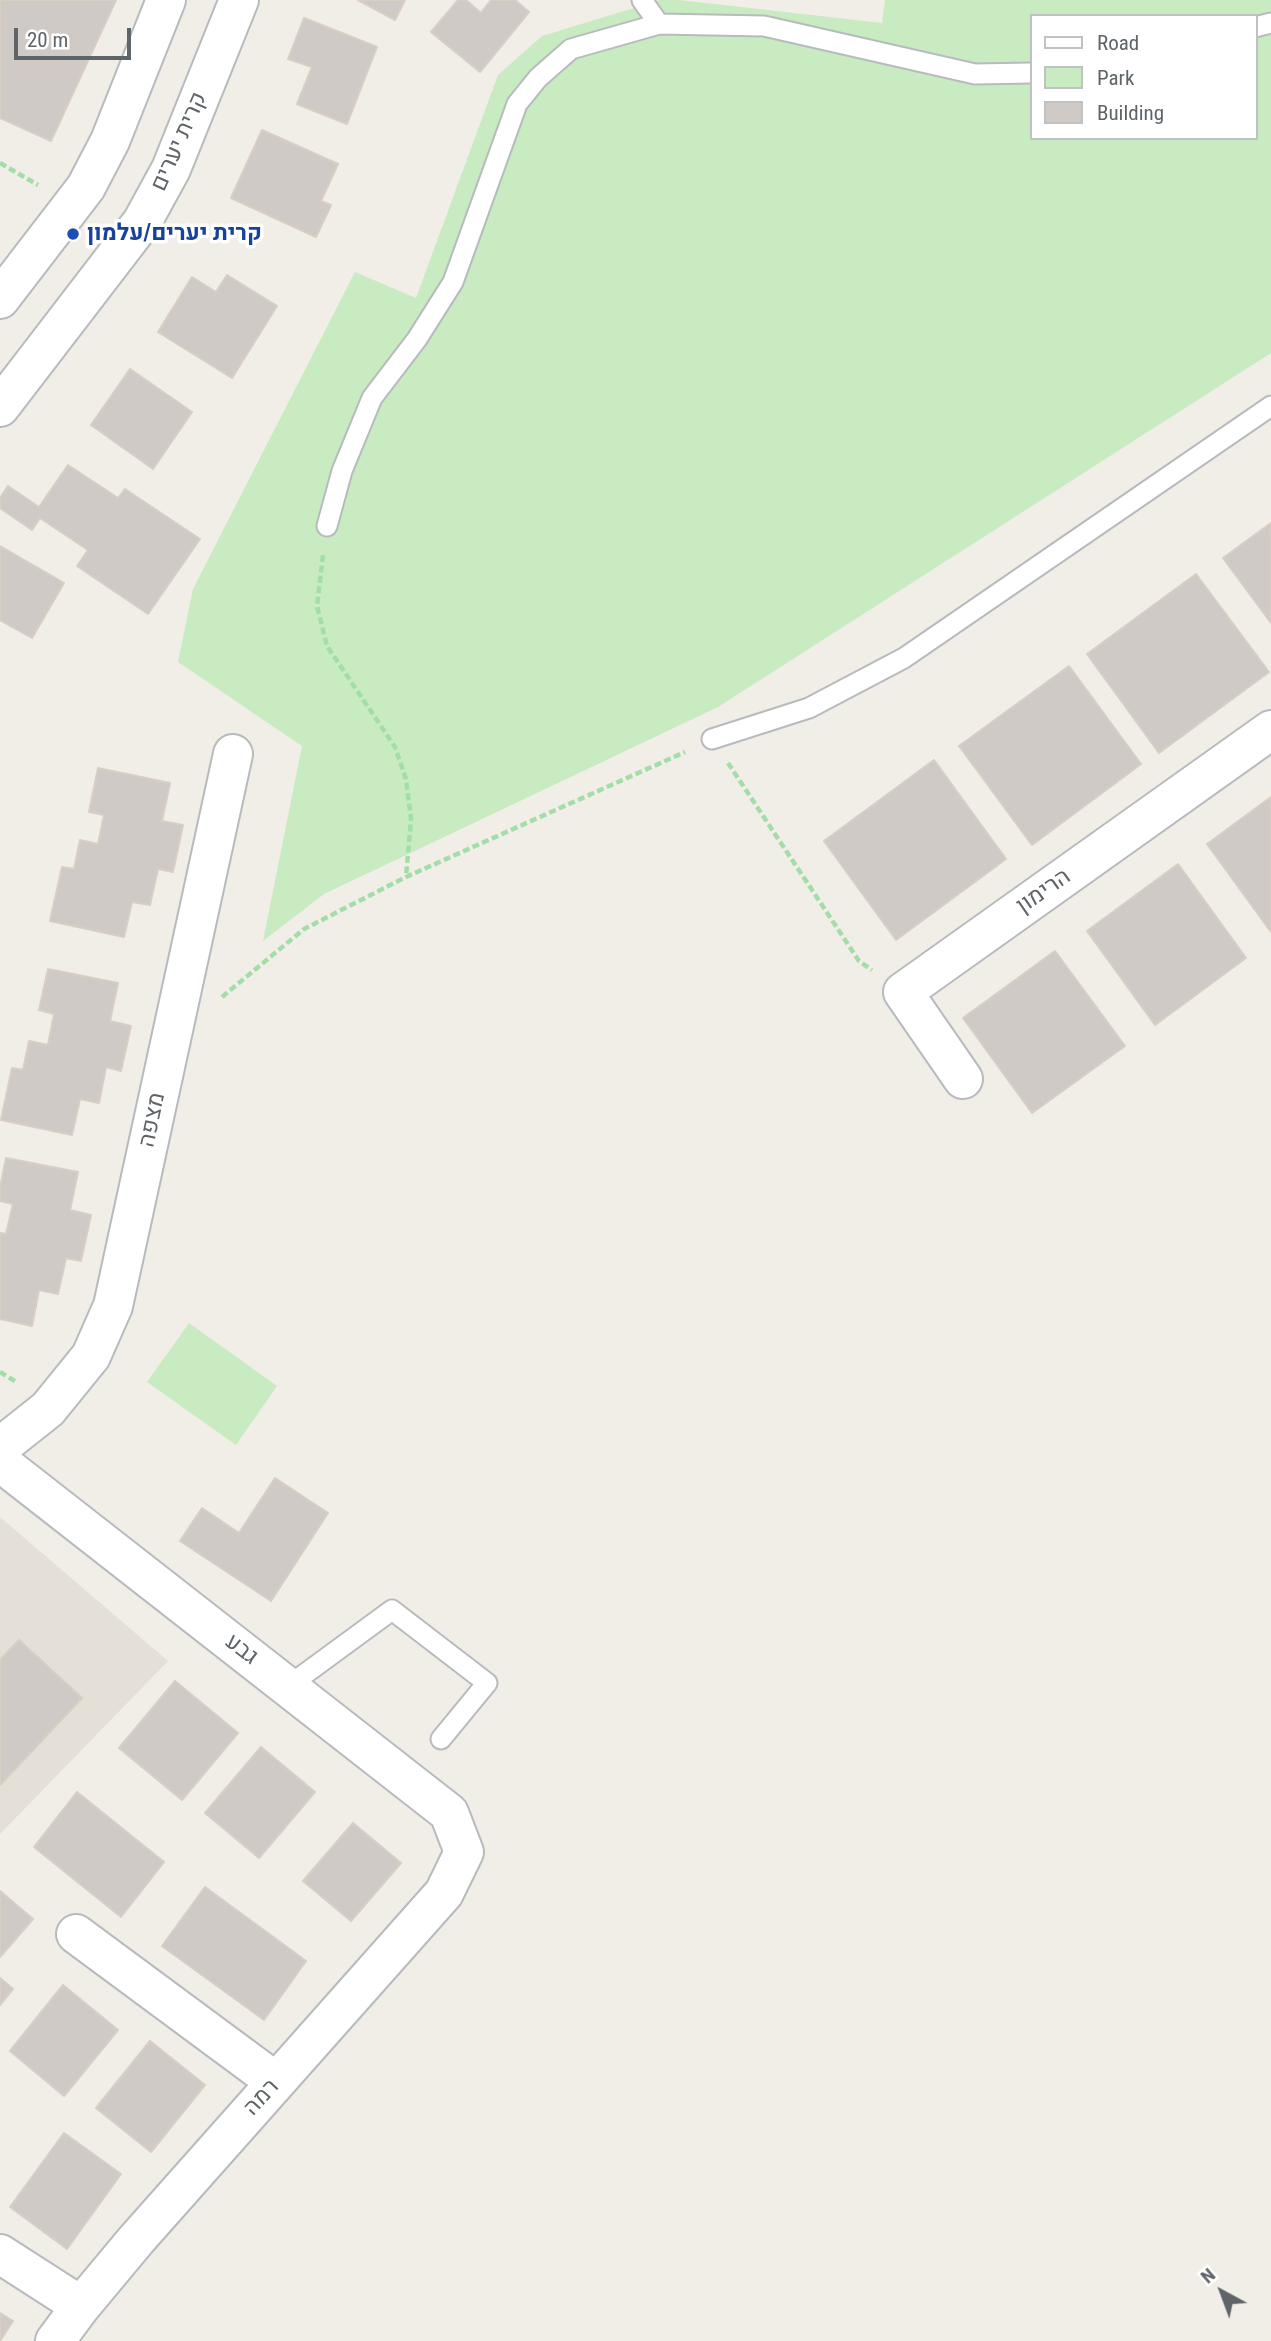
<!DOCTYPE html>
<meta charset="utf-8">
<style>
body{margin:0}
#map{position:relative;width:1271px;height:2341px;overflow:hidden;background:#f1ede7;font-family:"Roboto Condensed",sans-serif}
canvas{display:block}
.legend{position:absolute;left:1030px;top:14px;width:228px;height:126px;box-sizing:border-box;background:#fff;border:2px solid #bfc1c3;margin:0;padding:9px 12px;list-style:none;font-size:21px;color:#5e6468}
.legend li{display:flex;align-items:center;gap:14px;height:35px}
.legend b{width:35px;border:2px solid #bfc1c3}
.north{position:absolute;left:1187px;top:2257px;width:70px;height:70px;-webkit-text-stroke:5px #fff;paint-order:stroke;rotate:319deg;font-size:19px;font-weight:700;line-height:28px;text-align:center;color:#5e6468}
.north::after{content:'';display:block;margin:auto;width:24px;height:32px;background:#5e6468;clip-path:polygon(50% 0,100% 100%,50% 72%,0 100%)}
.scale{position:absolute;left:14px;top:28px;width:117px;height:32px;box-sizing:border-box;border:4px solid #5e6468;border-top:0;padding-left:9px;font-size:21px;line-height:24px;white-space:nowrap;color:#5e6468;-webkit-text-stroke:5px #fff;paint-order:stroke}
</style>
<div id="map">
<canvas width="1271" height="2341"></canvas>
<ul class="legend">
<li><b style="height:9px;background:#fff"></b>Road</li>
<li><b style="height:19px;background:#c9ebc1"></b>Park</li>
<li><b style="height:19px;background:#cfcac6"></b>Building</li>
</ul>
<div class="north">N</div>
<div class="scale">20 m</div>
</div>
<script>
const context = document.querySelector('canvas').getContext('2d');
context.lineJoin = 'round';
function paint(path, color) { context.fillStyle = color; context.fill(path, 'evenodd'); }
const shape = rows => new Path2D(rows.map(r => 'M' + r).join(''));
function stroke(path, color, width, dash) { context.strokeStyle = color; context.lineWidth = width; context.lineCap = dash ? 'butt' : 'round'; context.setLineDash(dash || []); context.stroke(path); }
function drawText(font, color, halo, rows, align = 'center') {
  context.font = font + ' "Roboto Condensed",Heebo,sans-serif'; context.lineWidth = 7; context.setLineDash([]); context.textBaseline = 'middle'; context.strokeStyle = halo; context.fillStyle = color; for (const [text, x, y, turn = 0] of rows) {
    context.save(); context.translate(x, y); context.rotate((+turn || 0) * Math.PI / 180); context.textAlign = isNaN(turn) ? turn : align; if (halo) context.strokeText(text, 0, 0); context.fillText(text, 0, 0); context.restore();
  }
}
paint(shape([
 [0,1517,168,1661,0,1834]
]), '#e4dfd7');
paint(shape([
 [660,0,679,0,882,23,885,0,1271,0,1271,353,718,707,324,894,263,941,302,746,178,662,193,589,355,272,416,298,498,75,542,36],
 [1031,16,1255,16,1255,138,1031,138],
 [189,1323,277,1386,236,1445,147,1382]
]), '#c9ebc1');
const building = shape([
 [0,0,116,0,51,141,0,118,0,0],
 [358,0,405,0,395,20,358,0],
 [458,0,466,0,481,13,491,0,515,0,529,12,480,72,431,32,458,0],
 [304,18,377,47,347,124,297,104,312,67,288,59,304,18],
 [262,130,338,164,321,201,331,205,316,237,231,198,262,130],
 [227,275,277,306,232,378,158,332,192,277,216,292,227,275],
 [130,369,192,412,153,469,91,425,130,369],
 [68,465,118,498,125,489,200,539,148,614,77,566,88,550,40,518,32,530,0,508,0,498,8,486,39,507,68,465],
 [1271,523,1271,623,1223,558,1271,523],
 [0,546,64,583,32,638,0,620,0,546],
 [1196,574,1269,672,1159,753,1087,654,1196,574],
 [1069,666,1141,764,1032,845,959,746,1069,666],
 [934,760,1006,859,896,940,824,841,934,760],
 [98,768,170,783,162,821,183,825,173,872,158,869,150,905,132,902,124,937,50,921,62,867,74,869,80,840,98,844,104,815,89,812,98,768],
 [1271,797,1271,932,1207,844,1271,797],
 [1178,864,1246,958,1155,1025,1087,931,1178,864],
 [1055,951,1125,1046,1032,1113,963,1018,1055,951],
 [48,969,118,983,110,1021,131,1026,121,1071,106,1067,99,1103,80,1099,72,1135,1,1120,12,1068,23,1070,29,1041,48,1045,54,1014,39,1010,48,969],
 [6,1158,78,1172,70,1210,91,1215,81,1261,66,1258,58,1294,39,1290,32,1326,0,1319,0,1233,6,1234,13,1204,0,1201,0,1188,6,1158],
 [275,1478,328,1513,271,1601,180,1541,202,1508,239,1533,275,1478],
 [19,1640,82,1698,0,1785,0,1660,19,1640],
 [175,1681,238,1733,182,1800,119,1748,175,1681],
 [261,1747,315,1792,259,1858,205,1813,261,1747],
 [77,1792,164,1862,121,1917,34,1847,77,1792],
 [353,1823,401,1863,351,1921,303,1881,353,1823],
 [205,1887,306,1961,264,2020,162,1946,205,1887],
 [0,1891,33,1919,0,1957,0,1891],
 [0,1978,13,1989,0,2005,0,1978],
 [63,1985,118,2030,64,2096,10,2051,63,1985],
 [150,2041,205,2085,151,2152,96,2108,150,2041],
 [64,2133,121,2174,67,2249,10,2207,64,2133],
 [0,2313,13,2321,0,2341,0,2313]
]);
paint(building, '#cfcac6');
stroke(building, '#d7cec4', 2);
const lane = shape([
 [642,0,659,24],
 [1255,27,1271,23],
 [327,526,342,471,372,398,417,339,453,282,517,104,538,78,571,49,659,24,764,26,975,74,1031,73],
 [712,739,809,708,904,658,1271,406],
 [287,1687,392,1610,487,1683,441,1739]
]);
const street = shape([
 [0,299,86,187,110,141,166,0],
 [0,407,142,222,171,169,239,0],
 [963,1079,903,992,1271,730],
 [0,1447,48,1409,91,1356,113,1306,233,754],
 [0,1462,449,1813,464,1852,444,1893,136,2240,81,2306,55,2341],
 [76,1934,276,2082],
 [0,2254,81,2306]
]);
stroke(lane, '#b7bbbe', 23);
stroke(street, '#b7bbbe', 42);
stroke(shape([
 [0,163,38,185],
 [323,555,317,606,327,646,395,747,406,779,411,819,406,877],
 [728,763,859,961,872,970],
 [222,997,304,929,406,877,685,752],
 [0,1372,18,1383]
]), '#a3dea8', 4.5, [7, 3.5]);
stroke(lane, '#fff', 19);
stroke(street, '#fff', 38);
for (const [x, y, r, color] of [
 [73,234,7,"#1a4fb4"]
]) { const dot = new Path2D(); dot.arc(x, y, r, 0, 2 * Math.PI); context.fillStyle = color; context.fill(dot); stroke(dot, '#fff', 2.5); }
drawText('23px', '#5e6468', '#fff', [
 ["קרית יערים",180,142,-66],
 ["הרימון",1044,892,-35],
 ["מצפה",153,1120,-78],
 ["גבע",241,1650,38],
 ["רמה",262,2098,-48]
]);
drawText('bold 23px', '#164399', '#fff', [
 ["קרית יערים/עלמון",87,234]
], 'left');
</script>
